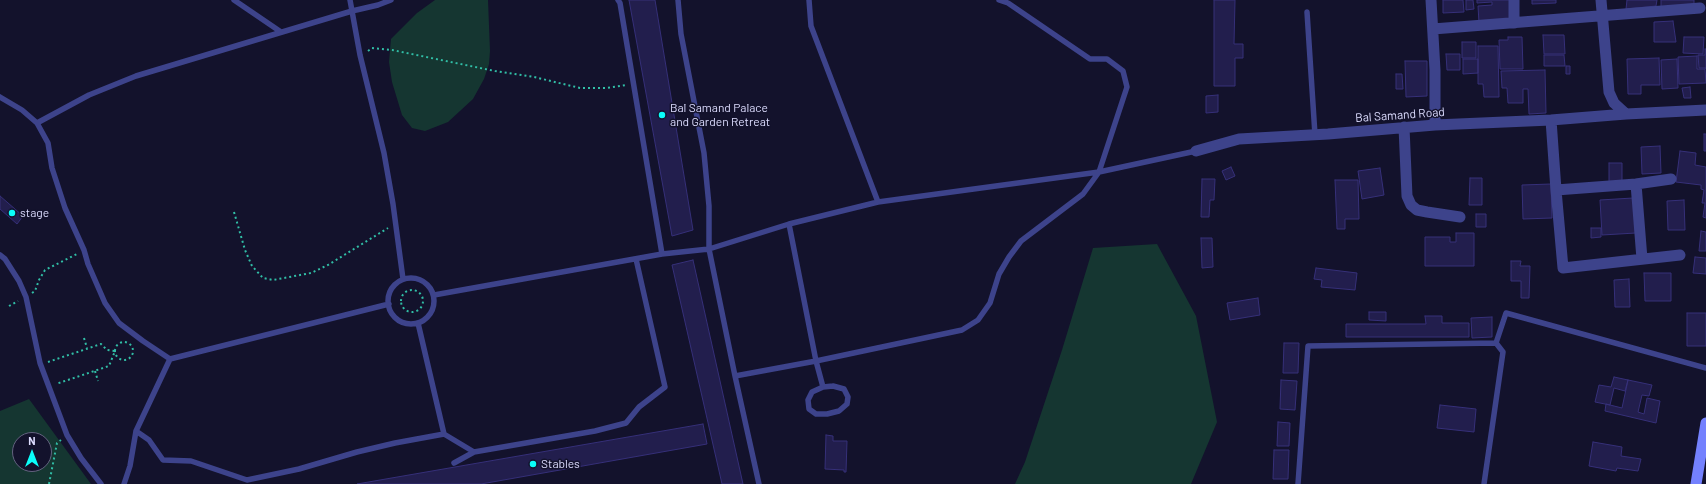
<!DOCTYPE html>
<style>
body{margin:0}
#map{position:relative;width:1706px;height:484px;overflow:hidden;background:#13122c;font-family:Barlow,sans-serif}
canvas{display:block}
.north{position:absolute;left:12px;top:432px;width:40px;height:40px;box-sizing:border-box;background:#13122c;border:1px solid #646380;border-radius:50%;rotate:0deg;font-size:11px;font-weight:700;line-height:16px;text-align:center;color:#ddf}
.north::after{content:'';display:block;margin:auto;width:14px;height:18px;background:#0afefa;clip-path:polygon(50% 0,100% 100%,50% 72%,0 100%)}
</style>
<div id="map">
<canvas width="1706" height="484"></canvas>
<div class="north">N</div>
</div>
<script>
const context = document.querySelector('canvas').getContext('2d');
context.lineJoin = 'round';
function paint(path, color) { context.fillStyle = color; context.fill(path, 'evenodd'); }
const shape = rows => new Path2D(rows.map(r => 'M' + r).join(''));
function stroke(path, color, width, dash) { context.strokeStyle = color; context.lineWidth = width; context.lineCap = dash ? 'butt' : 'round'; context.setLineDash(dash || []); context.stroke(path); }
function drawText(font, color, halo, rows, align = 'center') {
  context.font = font + ' Barlow,sans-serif'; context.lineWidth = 3; context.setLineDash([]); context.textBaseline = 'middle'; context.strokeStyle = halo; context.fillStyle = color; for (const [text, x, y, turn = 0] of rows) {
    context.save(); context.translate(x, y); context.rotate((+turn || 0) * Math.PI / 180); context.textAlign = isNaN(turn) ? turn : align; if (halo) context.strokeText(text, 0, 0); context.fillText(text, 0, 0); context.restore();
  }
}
paint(shape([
 [435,0,488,0,490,51,489,64,484,79,473,99,448,122,425,131,412,128,402,115,392,82,389,62,391,39,417,13],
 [1157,244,1196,316,1217,422,1191,484,1015,484,1025,462,1062,350,1093,248],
 [29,399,91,484,0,484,0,411],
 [20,440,44,440,44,464,20,464]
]), '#153631');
const building = shape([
 [629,0,655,0,693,230,672,236,629,0],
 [1214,0,1235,0,1234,44,1243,44,1243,58,1235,58,1235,86,1214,86,1214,0],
 [1443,0,1463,0,1464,12,1443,13,1443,0],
 [1466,0,1473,0,1474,9,1466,10,1466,0],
 [1477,0,1510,0,1511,21,1479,23,1478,6,1492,5,1492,2,1477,3,1477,0],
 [1532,0,1556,0,1556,3,1532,4,1532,0],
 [1627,0,1657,0,1656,6,1626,9,1627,0],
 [1661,0,1694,0,1694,6,1661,8,1661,0],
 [1673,21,1676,42,1654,42,1654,22,1673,21],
 [1543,35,1564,35,1565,54,1544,54,1543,35],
 [1508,37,1522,37,1523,69,1500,69,1499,40,1508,40,1508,37],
 [1684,37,1704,37,1703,54,1683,53,1684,37],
 [1462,42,1476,42,1476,58,1462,58,1462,42],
 [1478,46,1498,46,1499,97,1484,97,1483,84,1478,84,1478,46],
 [1705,49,1706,49,1706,69,1706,68,1699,68,1698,55,1705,55,1705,49],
 [1446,54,1460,54,1460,70,1447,70,1446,54],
 [1544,55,1564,55,1565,66,1544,66,1544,55],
 [1697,56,1697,69,1705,69,1706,83,1679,84,1678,57,1697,56],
 [1659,58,1660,85,1641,85,1641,94,1628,94,1627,59,1659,58],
 [1463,59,1478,59,1478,73,1463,74,1463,59],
 [1677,59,1678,88,1662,89,1661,60,1677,59],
 [1405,61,1427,61,1427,96,1406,97,1405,61],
 [1566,66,1570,66,1570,74,1566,74,1566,66],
 [1545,70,1546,113,1529,114,1528,89,1523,89,1523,103,1508,103,1507,88,1502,88,1501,71,1545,70],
 [1396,74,1402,74,1403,89,1396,89,1396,74],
 [1690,87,1691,98,1684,98,1682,88,1690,87],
 [1218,95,1218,112,1206,113,1206,96,1218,95],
 [1704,134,1706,134,1706,151,1704,151,1704,134],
 [1660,146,1661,173,1642,174,1641,147,1660,146],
 [1680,151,1696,153,1695,165,1706,167,1706,218,1703,217,1705,203,1702,203,1704,190,1701,189,1701,185,1676,182,1680,151],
 [1609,163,1622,163,1622,185,1609,185,1609,163],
 [1231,167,1235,176,1226,180,1222,171,1231,167],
 [1380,168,1384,195,1362,199,1358,171,1380,168],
 [1470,178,1482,178,1482,205,1469,205,1470,178],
 [1202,179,1215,179,1214,200,1210,200,1209,217,1201,217,1202,179],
 [1335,180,1358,180,1359,219,1345,219,1345,229,1337,229,1335,180],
 [1551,184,1552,218,1523,219,1522,185,1551,184],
 [0,196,23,216,17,224,0,209,0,196],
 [1633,198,1636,233,1602,235,1600,200,1633,198],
 [1684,200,1685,230,1668,230,1667,201,1684,200],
 [1476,214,1486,214,1486,227,1476,227,1476,214],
 [1591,228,1601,228,1601,237,1591,238,1591,228],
 [1701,231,1706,232,1706,251,1699,251,1701,231],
 [1456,233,1474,233,1474,266,1425,266,1425,237,1450,237,1450,242,1456,242,1456,233],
 [1201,238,1212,238,1213,267,1202,268,1201,238],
 [1695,257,1706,258,1706,274,1693,273,1695,257],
 [693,260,743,484,722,484,672,265,693,260],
 [1511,261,1521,261,1520,266,1530,266,1529,298,1521,298,1521,281,1511,281,1511,261],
 [1316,268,1357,273,1355,290,1321,287,1322,280,1314,279,1316,268],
 [1644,273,1671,273,1671,301,1645,301,1644,273],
 [1629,279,1630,307,1615,307,1614,280,1629,279],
 [1258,298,1260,315,1230,320,1227,303,1258,298],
 [1369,312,1386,312,1386,321,1369,320,1369,312],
 [1687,313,1706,313,1706,346,1687,346,1687,313],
 [1425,316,1442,316,1442,323,1469,323,1469,337,1346,337,1346,324,1426,324,1425,316],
 [1492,317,1492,337,1472,338,1471,318,1492,317],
 [1284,343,1299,343,1298,373,1283,373,1284,343],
 [1614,377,1628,380,1625,391,1614,388,1610,405,1595,402,1599,385,1611,387,1614,377],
 [1281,380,1297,381,1295,410,1280,409,1281,380],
 [1628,380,1652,385,1649,396,1642,395,1638,412,1644,414,1647,398,1660,401,1656,423,1605,411,1606,404,1622,408,1628,380],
 [1440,405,1476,409,1474,432,1437,428,1440,405],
 [1278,422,1290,423,1289,446,1277,446,1278,422],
 [703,424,707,444,481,484,357,484,703,424],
 [826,435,833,436,833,441,847,441,846,472,844,472,844,470,825,469,826,435],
 [1593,442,1622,447,1621,456,1641,459,1638,471,1617,468,1616,471,1589,466,1593,442],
 [1274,450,1289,450,1288,479,1273,479,1274,450]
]);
paint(building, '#221e4d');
stroke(building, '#363079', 1);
stroke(shape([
 [368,51,372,48,392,50,495,71,534,77,580,88,606,88,626,85],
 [234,212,245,250,252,266,263,278,273,280,311,273,328,265,388,228],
 '401 301a11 11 0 1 1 22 0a11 11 0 1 1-22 0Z',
 [32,293,35,291,39,280,45,270,77,254],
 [9,306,18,301],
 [84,338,87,348],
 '115 351a9 9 0 1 1 18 0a9 9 0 1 1-18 0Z',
 [48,362,101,344,107,350,115,351,109,366,56,384],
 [95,371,98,381],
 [49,484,57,443,61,440]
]), '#31bea6', 2, [2, 3]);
stroke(shape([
 [234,0,281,32],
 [350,0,352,11,378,5,391,0],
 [618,0,620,3,662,254],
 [678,0,681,34,704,153,709,206,709,249,735,376,816,361,962,330,978,320,990,303,999,274,1009,257,1021,241,1083,194,1099,172,1127,87,1123,71,1107,59,1090,59,1008,3,999,0],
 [809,0,811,26,878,202],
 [1307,12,1315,135],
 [0,97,22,110,37,123,89,95,136,76,352,11,360,55,384,153,393,204,403,279],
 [37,123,48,143,52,168,65,208,84,250,88,264,105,303,119,323,143,341,170,359,136,431,130,466,124,484],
 [789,224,816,361,823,387],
 [0,255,5,259,19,281,26,297,40,363,67,435,81,458,101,484],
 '388 301a23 23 0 1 1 46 0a23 23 0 1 1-46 0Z',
 [434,295,662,254,709,249,789,224,878,202,1099,172,1196,151],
 [418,323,444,434],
 [170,359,389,304],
 [735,376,759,484],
 [833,386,844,389,848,397,847,404,839,411,827,414,816,414,809,409,808,400,812,392,823,387,833,386],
 [136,431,149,440,163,460,191,461,247,480,299,469,357,452,395,443,444,434,474,452,595,431,626,423,639,407,665,387,636,259],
 [454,463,474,452],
 [1298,484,1308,346,1496,343,1506,313,1706,368],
 [1484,484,1503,352,1496,343]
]), '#3d438b', 5.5);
stroke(shape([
 [1431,0,1435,70,1435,125],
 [1514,0,1514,23],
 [1601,0,1609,92,1614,103,1626,114],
 [1433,29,1700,8],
 [1551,120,1556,190,1636,184,1671,179],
 [1404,127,1407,196,1411,205,1417,210,1427,212,1460,217],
 [1196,151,1239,139,1328,134,1435,125,1551,120,1626,114,1706,110],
 [1636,184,1642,259],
 [1556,190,1563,268,1680,255]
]), '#3d438b', 11);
stroke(shape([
 [1696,484,1706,423]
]), '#7481fe', 11);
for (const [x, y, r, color] of [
 [662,115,4,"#0afefa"],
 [12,213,4,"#0afefa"],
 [533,464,4,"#0afefa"]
]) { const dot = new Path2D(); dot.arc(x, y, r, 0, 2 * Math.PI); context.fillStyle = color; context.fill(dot); stroke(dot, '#13122c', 1.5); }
drawText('12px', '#ddf', '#13122c', [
 ["Bal Samand Palace",670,108],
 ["and Garden Retreat",670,122],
 ["stage",20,213],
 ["Stables",541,464]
], 'left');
drawText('12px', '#ddf', '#13122c', [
 ["Bal Samand Road",1400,115,-4]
]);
</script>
